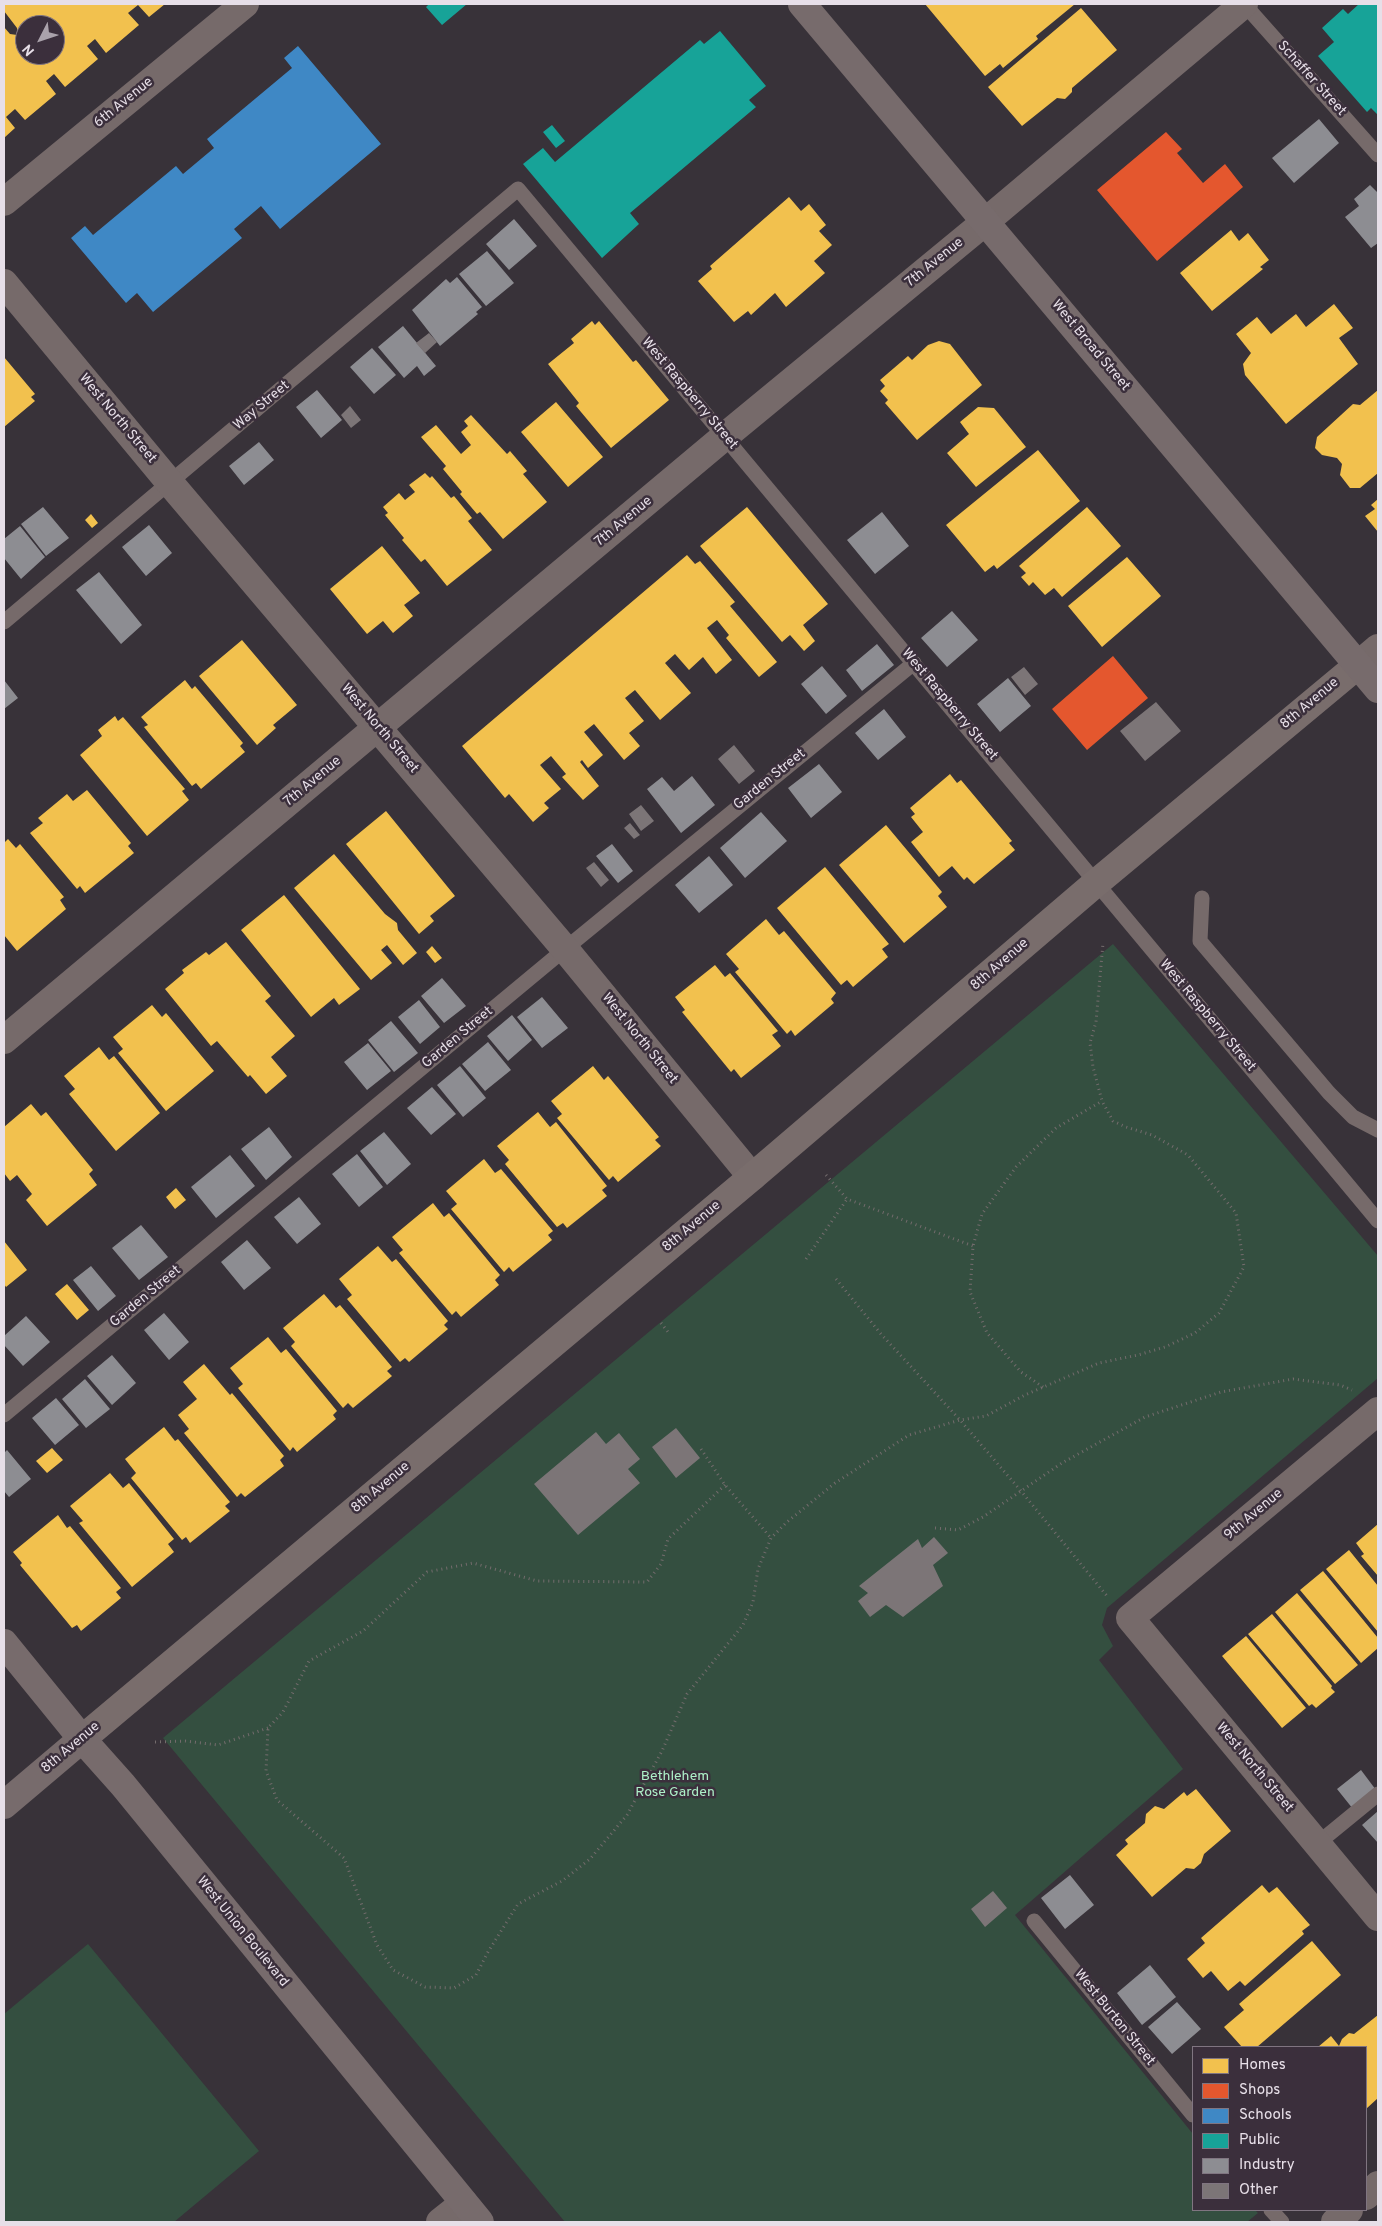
<!DOCTYPE html>
<style>
body{margin:0}
#map{position:relative;width:1382px;height:2226px;overflow:hidden;background:#383239;font-family:Overpass,sans-serif}
canvas{display:block}
.frame{position:absolute;inset:0;border:5px solid #e7dfe8;pointer-events:none}
.legend{position:absolute;left:1192px;top:2046px;width:175px;height:165px;box-sizing:border-box;background:#3b2f3c;border:1px solid #807581;margin:0;padding:6px 9px;list-style:none;font-size:15px;color:#e7dfe8}
.legend li{display:flex;align-items:center;gap:10px;height:25px}
.legend b{width:25px;border:1px solid #807581}
.north{position:absolute;left:15px;top:15px;width:50px;height:50px;box-sizing:border-box;background:#3b2f3c;border:1px solid #807581;border-radius:50%;rotate:229deg;font-size:14px;font-weight:700;line-height:20px;text-align:center;color:#e7dfe8}
.north::after{content:'';display:block;margin:auto;width:18px;height:22px;background:#aaa2ab;clip-path:polygon(50% 0,100% 100%,50% 72%,0 100%)}
</style>
<div id="map">
<canvas width="1382" height="2226"></canvas>
<div class="frame"></div>
<ul class="legend">
<li><b style="height:14px;background:#f2c14e"></b>Homes</li>
<li><b style="height:14px;background:#e4572e"></b>Shops</li>
<li><b style="height:14px;background:#3f88c5"></b>Schools</li>
<li><b style="height:14px;background:#17a398"></b>Public</li>
<li><b style="height:14px;background:#8d8d92"></b>Industry</li>
<li><b style="height:14px;background:#7c7577"></b>Other</li>
</ul>
<div class="north">N</div>
</div>
<script>
const context = document.querySelector('canvas').getContext('2d');
context.lineJoin = 'round';
function paint(path, color) { context.fillStyle = color; context.fill(path, 'evenodd'); }
const shape = rows => new Path2D(rows.map(r => 'M' + r).join(''));
function stroke(path, color, width, dash) { context.strokeStyle = color; context.lineWidth = width; context.lineCap = dash ? 'butt' : 'round'; context.setLineDash(dash || []); context.stroke(path); }
function drawText(font, color, halo, rows, align = 'center') {
  context.font = font + ' Overpass,sans-serif'; context.lineWidth = 5; context.setLineDash([]); context.textBaseline = 'middle'; context.strokeStyle = halo; context.fillStyle = color; for (const [text, x, y, turn = 0] of rows) {
    context.save(); context.translate(x, y); context.rotate((+turn || 0) * Math.PI / 180); context.textAlign = isNaN(turn) ? turn : align; if (halo) context.strokeText(text, 0, 0); context.fillText(text, 0, 0); context.restore();
  }
}
paint(shape([
 [1113,944,1378,1256,1378,1378,1107,1608,1102,1625,1113,1646,1099,1660,1183,1769,1015,1915,1193,2134,1193,2210,1255,2210,1258,2213,1247,2222,565,2222,163,1738],
 [88,1944,259,2151,174,2222,4,2222,4,2014]
]), '#344f40');
paint(shape([
 [5,4,165,4,149,17,138,5,128,13,139,25,106,53,95,39,87,46,98,59,65,87,54,74,46,81,56,94,25,120,15,109,6,117,15,128,4,138,4,27,10,34,17,35,17,28,4,11],
 [25,25,55,25,55,55,25,55],
 [925,4,1075,4,1036,36,1038,39,1003,68,1000,64,985,76],
 [1081,8,1117,50,1072,88,1072,92,1065,99,1057,98,1022,126,988,87],
 [789,197,801,211,809,204,826,225,819,231,832,245,814,261,825,273,786,307,775,293,751,315,748,311,734,322,698,281,712,269,710,266],
 [1231,230,1239,241,1248,233,1269,260,1260,267,1263,269,1212,311,1180,273],
 [1334,304,1353,328,1339,338,1358,364,1286,424,1245,375,1243,364,1251,353,1236,334,1257,317,1271,334,1296,314,1306,327],
 [592,321,595,325,599,321,633,362,636,360,669,400,611,448,576,406,579,403,548,364,574,343,571,339],
 [939,341,950,344,982,385,917,440,885,403,888,400,880,391,885,386,880,380,908,356,912,360,928,345],
 [4,357,35,394,31,397,35,401,4,427],
 [1378,390,1378,473,1360,488,1350,488,1340,475,1342,464,1337,458,1322,455,1315,448,1317,437,1353,404,1360,405],
 [556,402,603,457,568,487,521,432],
 [978,407,994,408,1026,447,976,487,947,453,969,434,960,422],
 [471,415,507,454,510,451,527,471,523,474,547,502,503,539,480,512,477,514,460,494,462,492,443,469,446,466,421,437,436,425,461,454,471,445,461,432,468,426,464,421],
 [1038,450,1080,501,997,569,994,565,985,572,946,525],
 [425,473,430,478,432,476,451,498,454,496,472,518,468,521,492,550,447,586,425,559,421,562,402,540,404,538,385,515,388,513,383,507,399,493,405,500,415,492,409,485],
 [1378,499,1378,532,1365,516,1375,509,1371,505],
 [747,507,828,604,803,625,815,641,804,651,790,635,782,642,700,546],
 [1087,507,1121,546,1062,597,1054,588,1045,595,1033,582,1029,586,1021,577,1026,573,1019,566],
 [91,514,98,523,92,528,85,520],
 [382,546,420,593,404,605,413,616,393,633,383,621,367,634,330,589],
 [687,555,695,564,700,561,735,602,730,606,777,662,759,677,726,638,729,635,717,620,707,628,732,660,716,674,703,657,689,670,675,654,665,663,691,693,660,720,635,690,625,698,644,721,629,733,640,746,624,760,594,724,584,732,603,755,588,768,582,760,580,762,599,786,583,800,562,777,566,774,551,756,540,765,561,789,544,803,549,808,533,822,509,794,505,798,462,746],
 [1127,557,1161,596,1102,647,1068,606],
 [242,640,297,705,273,725,276,728,257,745,199,676],
 [185,680,192,689,195,686,243,743,240,746,245,752,201,789,196,783,192,786,144,727,148,725,141,717],
 [115,716,118,721,123,717,185,789,182,791,189,800,147,836,80,755,102,736,98,730],
 [950,774,957,783,961,780,1012,841,1009,843,1015,850,974,884,967,877,964,880,952,866,939,877,911,842,923,832,911,817,915,814,910,808],
 [87,790,131,843,128,846,134,853,85,893,80,886,77,889,30,833,43,823,38,818,67,794,73,801],
 [386,811,455,896,430,916,434,921,419,934,346,844],
 [886,825,942,892,938,896,947,907,904,943,839,865],
 [8,839,16,848,20,844,64,897,60,900,66,909,17,951,4,935,4,843],
 [334,854,385,914,397,923,398,930,417,953,403,965,387,945,381,950,392,963,371,980,294,888],
 [825,867,889,944,882,949,888,957,853,987,847,980,841,985,777,908],
 [284,895,360,989,339,1005,334,998,311,1017,241,930],
 [766,919,779,935,784,931,836,993,831,999,834,1003,795,1036,791,1030,787,1034,735,972,739,969,726,954],
 [226,942,271,996,265,1001,295,1036,271,1057,287,1076,266,1094,250,1075,248,1077,217,1041,211,1046,165,989,184,973,182,970,206,952,209,955],
 [432,946,442,958,435,963,426,952],
 [715,965,725,977,730,973,778,1031,772,1035,781,1046,741,1078,734,1069,731,1072,682,1012,685,1010,675,997],
 [152,1005,162,1017,166,1013,214,1071,166,1111,118,1053,123,1049,113,1037],
 [99,1047,109,1060,114,1056,160,1113,116,1151,69,1094,75,1089,64,1076],
 [593,1066,604,1080,608,1076,659,1137,655,1140,661,1146,618,1182,613,1176,609,1180,557,1118,562,1114,551,1101],
 [31,1104,41,1116,46,1112,93,1170,89,1174,97,1185,47,1226,26,1200,32,1194,17,1175,10,1181,4,1173,4,1127],
 [538,1112,550,1127,556,1122,607,1186,602,1190,607,1196,567,1228,563,1223,557,1227,505,1164,509,1160,497,1146],
 [484,1159,495,1173,501,1169,553,1231,548,1235,552,1240,513,1272,509,1267,504,1272,451,1209,457,1204,446,1191],
 [176,1188,186,1200,175,1209,166,1197],
 [433,1203,444,1217,449,1213,500,1275,495,1280,499,1285,461,1317,456,1311,452,1315,399,1253,403,1250,392,1237],
 [4,1241,27,1270,6,1287,4,1284],
 [378,1246,392,1262,396,1259,448,1321,444,1325,448,1329,409,1362,405,1358,400,1362,347,1299,352,1295,339,1279],
 [67,1284,89,1310,77,1320,55,1294],
 [324,1294,336,1308,340,1305,392,1367,387,1371,392,1376,353,1408,348,1403,343,1408,291,1346,295,1342,283,1328],
 [268,1337,281,1353,286,1349,337,1411,333,1415,336,1419,297,1452,293,1447,290,1451,238,1388,243,1384,230,1368],
 [204,1364,230,1395,232,1393,284,1456,280,1460,284,1466,245,1497,241,1493,237,1497,184,1433,189,1429,178,1415,197,1399,183,1382],
 [164,1427,175,1441,178,1439,230,1502,225,1506,230,1511,190,1543,186,1537,182,1540,131,1478,136,1473,125,1459],
 [52,1448,63,1460,47,1473,36,1461],
 [110,1473,123,1488,129,1483,174,1539,168,1544,174,1552,132,1587,79,1523,83,1521,70,1506],
 [58,1515,67,1528,70,1526,121,1588,116,1592,121,1598,81,1631,77,1625,72,1628,20,1565,22,1563,13,1552],
 [1378,1524,1378,1576,1361,1556,1364,1554,1356,1543],
 [1349,1550,1378,1586,1378,1632,1326,1569],
 [1323,1571,1378,1638,1378,1648,1361,1663,1300,1590],
 [1297,1593,1358,1665,1335,1684,1275,1612],
 [1272,1614,1332,1686,1331,1688,1335,1692,1316,1708,1312,1704,1309,1706,1248,1634],
 [1246,1636,1306,1708,1282,1728,1222,1656],
 [1196,1789,1231,1831,1204,1854,1201,1863,1194,1869,1186,1868,1152,1897,1116,1855,1128,1844,1125,1840,1145,1823,1146,1814,1155,1806,1164,1809,1184,1792,1187,1796],
 [1262,1885,1269,1893,1277,1887,1310,1925,1302,1931,1304,1934,1245,1986,1240,1981,1228,1991,1211,1971,1203,1978,1187,1959,1205,1943,1201,1938],
 [1312,1941,1341,1975,1257,2047,1242,2047,1224,2027,1244,2010,1239,2004],
 [1378,2015,1378,2098,1366,2109,1366,2047,1318,2047,1331,2036,1339,2046,1342,2039,1349,2033,1354,2034]
]), '#f2c14e');
paint(shape([
 [1166,132,1182,149,1177,153,1203,183,1225,164,1243,187,1157,261,1097,190],
 [1113,656,1148,698,1087,750,1052,709]
]), '#e4572e');
paint(shape([
 [298,46,381,144,280,229,261,206,234,229,242,238,153,312,137,293,126,303,71,238,85,226,93,235,176,166,183,174,214,148,207,139,292,68,284,58]
]), '#3f88c5');
paint(shape([
 [429,4,467,4,442,25,426,7],
 [1359,4,1378,4,1378,115,1371,108,1367,112,1318,56,1334,42,1322,28,1343,9,1348,14],
 [720,31,766,86,749,100,756,107,630,213,639,224,602,258,523,164,543,148,555,162,700,40,704,44],
 [552,125,565,141,556,148,543,132]
]), '#17a398');
paint(shape([
 [1319,119,1339,143,1294,183,1272,158],
 [1370,185,1378,193,1378,243,1371,248,1345,217,1359,206,1354,199],
 [514,219,537,246,509,270,486,244],
 [487,251,514,283,486,306,459,274],
 [457,277,482,307,476,312,478,314,440,346,412,310,446,279,450,283],
 [403,326,436,366,424,376,417,366,404,378,378,347],
 [372,348,396,375,374,394,350,367],
 [317,390,342,420,321,438,296,407],
 [259,442,274,460,244,485,229,466],
 [43,507,69,538,46,556,21,524],
 [882,512,909,546,875,574,847,540],
 [149,525,172,553,146,576,122,547],
 [20,526,45,557,21,579,4,558,4,539],
 [99,572,142,625,121,644,76,590],
 [952,611,978,640,947,667,921,638],
 [877,644,894,665,862,691,846,670],
 [822,666,847,696,826,714,801,684],
 [1008,678,1031,706,1000,732,977,704],
 [4,680,18,698,4,709],
 [884,709,906,737,878,760,855,733],
 [819,764,842,792,811,818,788,788],
 [692,776,715,805,681,833,647,789,662,777,674,791],
 [761,812,787,841,745,878,720,848],
 [612,844,633,871,618,883,596,856],
 [709,856,733,885,699,913,675,885],
 [442,978,466,1006,444,1023,421,996],
 [542,997,568,1028,542,1048,517,1017],
 [419,1000,440,1027,420,1044,398,1017],
 [512,1015,532,1040,508,1061,487,1036],
 [391,1021,418,1053,394,1072,368,1040],
 [488,1042,511,1070,485,1091,462,1064],
 [368,1043,391,1071,367,1090,344,1062],
 [460,1066,486,1098,463,1117,437,1085],
 [432,1087,456,1114,431,1135,407,1108],
 [269,1127,292,1157,266,1180,241,1149],
 [384,1132,411,1164,387,1185,360,1151],
 [357,1154,383,1187,359,1207,332,1174],
 [230,1155,255,1186,216,1218,191,1187],
 [299,1197,321,1224,297,1244,274,1217],
 [141,1225,168,1257,139,1280,112,1248],
 [247,1240,271,1268,244,1290,221,1262],
 [91,1266,116,1296,98,1311,73,1280],
 [164,1313,189,1342,169,1360,144,1330],
 [26,1316,50,1342,23,1366,4,1345,4,1336],
 [112,1355,136,1383,112,1405,87,1376],
 [85,1379,110,1409,86,1428,62,1399],
 [56,1398,79,1425,55,1445,32,1418],
 [7,1450,31,1479,9,1497,4,1491,4,1453],
 [1361,1770,1376,1790,1353,1809,1337,1789],
 [1378,1811,1378,1843,1362,1825],
 [1070,1875,1094,1905,1065,1929,1041,1898],
 [1150,1965,1176,1997,1142,2025,1117,1993],
 [1177,2002,1201,2029,1172,2054,1148,2027]
]), '#8d8d92');
paint(shape([
 [429,333,437,342,425,353,416,343],
 [350,406,361,420,351,428,341,415],
 [1024,667,1038,684,1025,695,1011,677],
 [1156,702,1181,731,1145,761,1120,731],
 [734,745,755,771,739,784,718,759],
 [641,805,654,821,641,831,629,814],
 [630,823,640,835,634,839,624,828],
 [594,862,609,880,601,887,586,868],
 [676,1428,700,1458,676,1478,652,1447],
 [596,1432,606,1444,619,1433,640,1459,628,1469,640,1483,578,1535,534,1484],
 [934,1537,948,1553,933,1565,943,1586,903,1617,886,1605,870,1617,858,1601,868,1593,859,1586,918,1539,922,1548],
 [993,1891,1007,1908,985,1927,971,1909]
]), '#7c7577');
stroke(shape([
 [826,1175,847,1199,973,1246],
 [806,1259,847,1199],
 [836,1279,881,1334,960,1420,1021,1491,1107,1596],
 [661,1323,668,1332],
 [1043,1387,1021,1372,987,1333,970,1292,973,1246,982,1214,1016,1167,1056,1128,1102,1101],
 [701,1449,725,1485,771,1538],
 [725,1485,668,1539,661,1564,647,1582,537,1581,473,1563,427,1572,363,1631,309,1661,283,1712,268,1728,266,1771,277,1800,344,1858,377,1945,393,1970,425,1987,454,1988,476,1975,488,1952,518,1904,562,1881,590,1859,627,1815,662,1751,687,1694,743,1625,753,1602,758,1569,771,1538,787,1522,835,1483,909,1435,960,1420,986,1416,1025,1395,1099,1363,1138,1355,1165,1347,1195,1333,1219,1313,1244,1267,1236,1213,1188,1155,1152,1135,1126,1127,1113,1121,1102,1101,1093,1067,1090,1043,1096,1022,1103,943],
 [935,1528,958,1530,983,1517,1062,1463,1145,1417,1221,1392,1293,1379,1340,1385,1352,1390],
 [155,1742,185,1741,218,1745,268,1728]
]), '#746c6d', 3, [1, 4]);
stroke(shape([
 [1244,4,1378,155],
 [4,622,518,189,1378,1221],
 [1202,898,1200,941,1329,1093,1353,1117,1378,1130],
 [4,1415,565,949,914,663],
 [1317,1844,1378,1794],
 [1034,1921,1193,2115],
 [1271,2210,1282,2222]
]), '#766a6a', 15);
stroke(shape([
 [4,202,245,4],
 [4,283,170,483,565,949,752,1177],
 [1358,665,1378,648],
 [4,1040,724,437,985,222,1244,4],
 [1378,1411,1130,1618,1378,1917],
 [1366,2196,1378,2185],
 [440,2222,464,2203],
 [1335,2222,1349,2210]
]), '#766a6a', 28);
stroke(shape([
 [82,1739,752,1177,1096,883,1358,665]
]), '#796d6c', 28);
stroke(shape([
 [802,4,1378,689],
 [4,1643,82,1739,123,1785,480,2222],
 [4,1805,82,1739]
]), '#776b6c', 28);
drawText('14px', '#e7dfe8', '#3b2f3c', [
 ["Schaffer Street",1311,79,48],
 ["6th Avenue",124,103,-39],
 ["7th Avenue",935,263,-39],
 ["West Broad Street",1090,346,50],
 ["West Raspberry Street",689,394,50],
 ["Way Street",262,406,-40],
 ["West North Street",117,419,50],
 ["7th Avenue",624,522,-40],
 ["8th Avenue",1310,704,-40],
 ["West Raspberry Street",949,705,50],
 ["West North Street",379,729,50],
 ["Garden Street",770,780,-39],
 ["7th Avenue",313,782,-40],
 ["8th Avenue",1000,965,-41],
 ["West Raspberry Street",1207,1016,50],
 ["Garden Street",458,1038,-40],
 ["West North Street",639,1039,51],
 ["8th Avenue",692,1227,-40],
 ["Garden Street",146,1297,-40],
 ["8th Avenue",381,1488,-40],
 ["9th Avenue",1254,1515,-40],
 ["8th Avenue",71,1748,-40],
 ["West North Street",1254,1768,50],
 ["West Union Boulevard",242,1932,51],
 ["West Burton Street",1114,2018,51]
]);
drawText('14px', '#adf0c8', '#3b2f3c', [
 ["Bethlehem",675,1777],
 ["Rose Garden",675,1793]
]);
</script>
